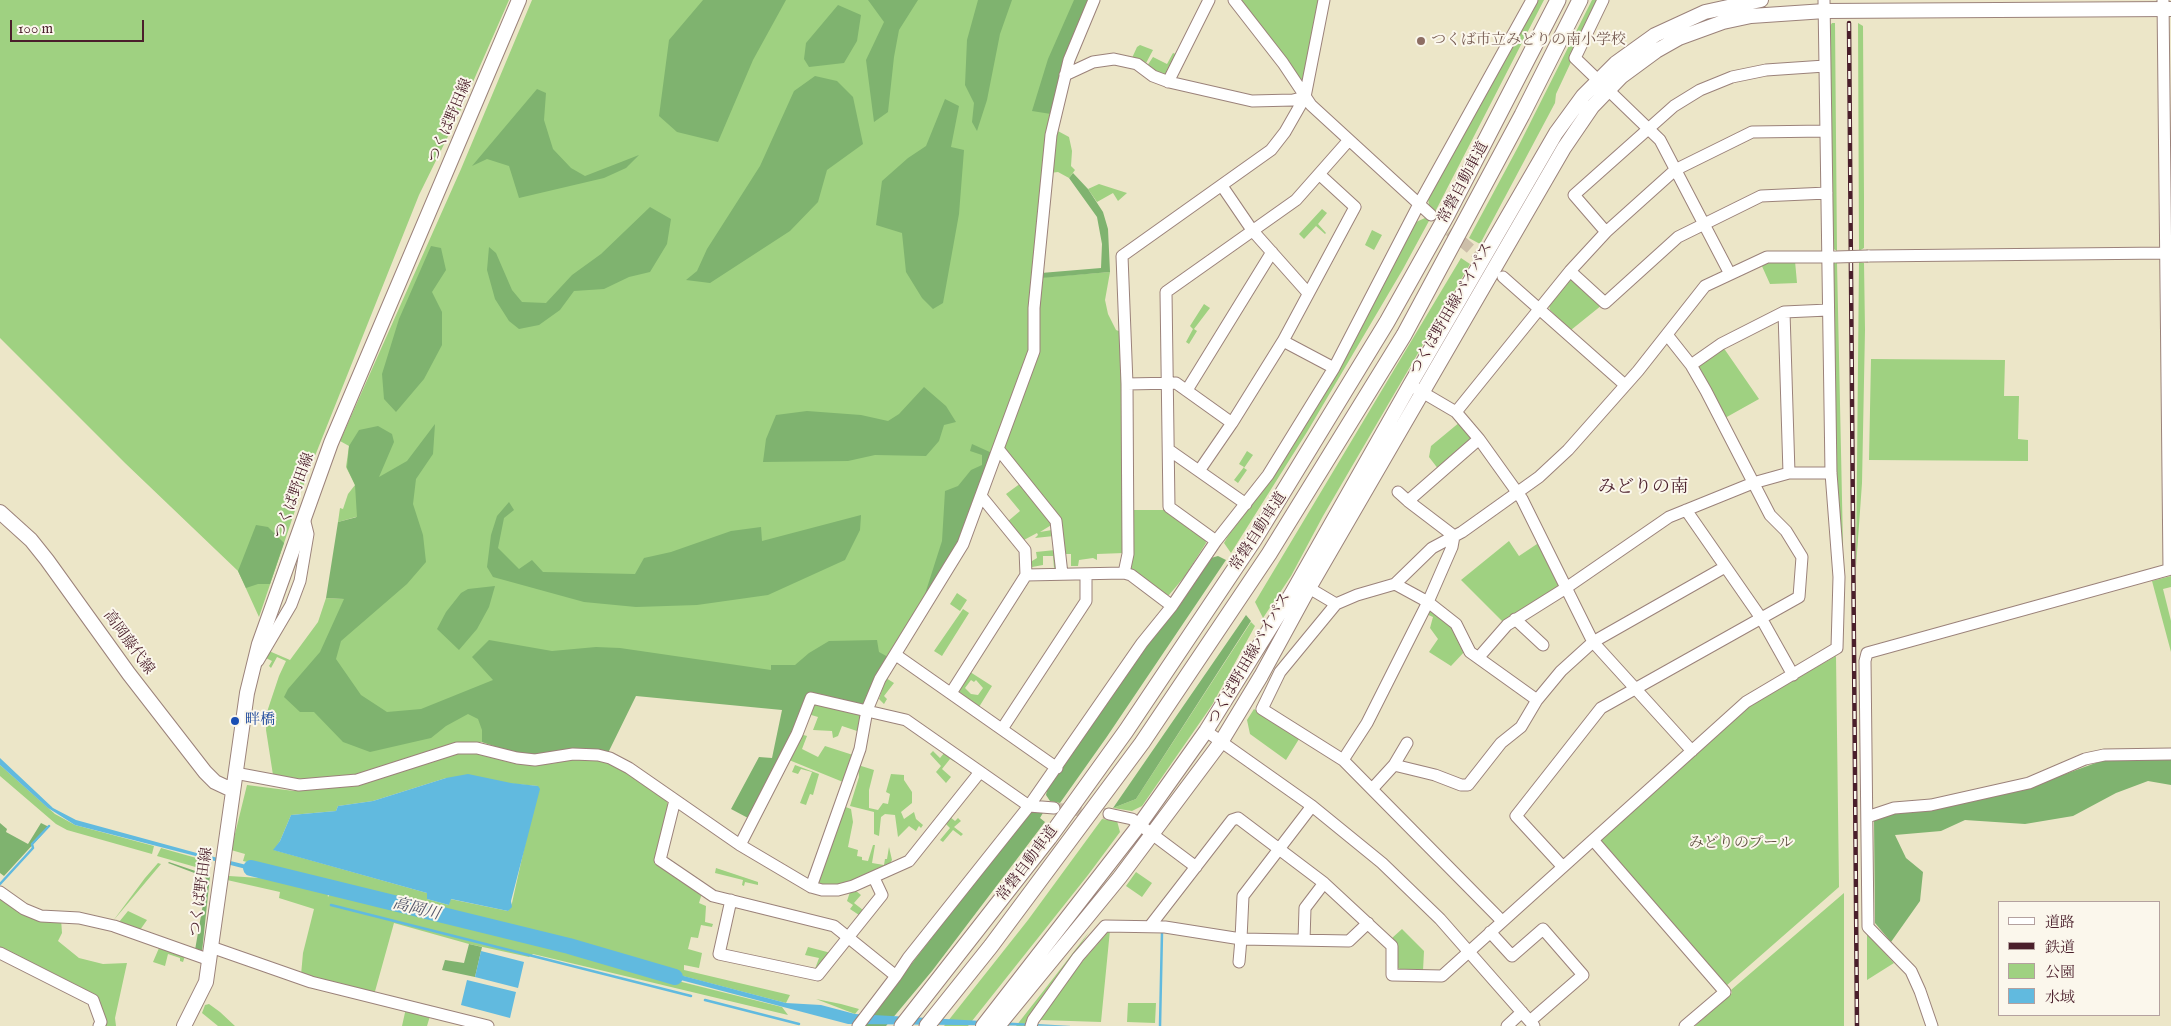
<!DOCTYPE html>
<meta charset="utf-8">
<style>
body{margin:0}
#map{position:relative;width:2171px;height:1026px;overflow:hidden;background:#ece6c8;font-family:"IM FELL English","Noto Serif JP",serif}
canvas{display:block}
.legend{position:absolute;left:1998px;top:901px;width:162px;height:115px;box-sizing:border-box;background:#fbf7ec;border:1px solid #b4a19f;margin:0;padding:6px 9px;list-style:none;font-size:15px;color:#4a1f2b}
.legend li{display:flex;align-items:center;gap:10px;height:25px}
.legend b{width:25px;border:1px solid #b4a19f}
.scale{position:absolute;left:10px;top:20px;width:134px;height:22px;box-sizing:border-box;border:2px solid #4a1f2b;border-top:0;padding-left:6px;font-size:15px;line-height:18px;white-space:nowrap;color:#4a1f2b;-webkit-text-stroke:4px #fbf7ec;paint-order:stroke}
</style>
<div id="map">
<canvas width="2171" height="1026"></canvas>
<ul class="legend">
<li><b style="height:6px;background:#fff"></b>道路</li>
<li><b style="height:6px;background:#4a1f2b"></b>鉄道</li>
<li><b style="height:14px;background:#9fd181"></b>公園</li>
<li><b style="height:14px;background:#61badf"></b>水域</li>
</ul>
<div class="scale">100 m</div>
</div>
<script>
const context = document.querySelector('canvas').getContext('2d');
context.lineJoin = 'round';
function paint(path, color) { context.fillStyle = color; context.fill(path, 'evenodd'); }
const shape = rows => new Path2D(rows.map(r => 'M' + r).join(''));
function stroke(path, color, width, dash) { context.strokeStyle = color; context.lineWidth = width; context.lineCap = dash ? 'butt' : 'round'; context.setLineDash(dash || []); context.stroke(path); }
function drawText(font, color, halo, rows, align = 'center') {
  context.font = font + ' "IM FELL English","Noto Serif JP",serif'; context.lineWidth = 4; context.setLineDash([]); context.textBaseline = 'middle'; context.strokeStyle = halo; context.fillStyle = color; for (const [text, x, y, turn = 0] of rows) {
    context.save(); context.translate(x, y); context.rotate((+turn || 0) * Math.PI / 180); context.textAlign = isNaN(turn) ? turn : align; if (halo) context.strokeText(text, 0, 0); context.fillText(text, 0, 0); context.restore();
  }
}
paint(shape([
 [0,0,509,0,458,116,419,195,305,481,259,617,238,571,125,463,0,338],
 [532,0,1089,0,1064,60,1034,278,1110,272,1105,300,1108,314,1116,330,1121,332,1124,553,1097,554,1097,560,1093,558,1079,560,1078,566,1071,566,1071,554,1064,554,1061,521,1004,447,961,539,879,673,822,695,632,675,564,750,518,754,482,742,466,742,452,744,364,774,302,779,273,775,266,730,267,712,279,676,286,661,277,657,271,668,269,666,272,661,266,658,269,651,290,660,318,622,326,598,344,599,356,517,338,522,340,508,343,509,348,494,355,485,346,467,349,446,340,441,461,169],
 [1238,0,1319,0,1302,82],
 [1538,0,1544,0,1435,212,1429,206,1428,198],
 [1592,0,1600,0,1556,94,1555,103,1480,244,1469,238,1518,147],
 [1832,23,1835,23,1837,251,1832,248,1830,26],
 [1858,23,1863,26,1864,198,1864,248,1859,251],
 [1140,45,1153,50,1145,65,1132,58,1137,47],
 [1173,53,1178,55,1169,74,1164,76,1147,66,1153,57,1167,64],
 [1056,130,1069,137,1072,151,1071,166,1075,170,1069,178,1058,172,1050,173],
 [1099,184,1127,193,1118,201,1113,193,1097,202,1088,189],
 [1322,209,1327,213,1318,224,1326,233,1325,234,1316,226,1304,239,1299,234],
 [1425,218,1430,219,1403,269,1307,432,1231,553,1224,543,1228,536,1270,480,1337,369,1416,222],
 [1372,230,1382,235,1374,250,1365,245],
 [1461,258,1470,264,1323,516,1291,576,1263,618,1255,602],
 [1767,261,1795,261,1797,283,1770,284,1761,264],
 [1835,262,1837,262,1843,546,1841,546,1837,513,1832,264],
 [1859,262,1864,263,1865,330,1862,483,1856,567],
 [1569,280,1573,280,1602,305,1571,330,1550,310,1549,306],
 [1204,304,1210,308,1194,329,1197,331,1189,344,1186,342,1193,329,1190,326],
 [1723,347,1759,399,1725,418,1697,368,1698,364],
 [1871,359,2005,360,2004,396,2019,396,2018,439,2028,440,2028,461,1869,460],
 [1460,422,1473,436,1472,440,1439,470,1429,457,1431,446],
 [1247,451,1253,455,1244,468,1247,470,1238,483,1234,480,1244,467,1239,464],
 [1021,483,1053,524,1040,532,1052,530,1054,536,1035,538,1038,535,1037,533,1022,541,1007,522,1020,511,1006,494],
 [1131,510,1165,510,1205,538,1206,543,1185,576,1169,595,1166,596,1129,568],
 [1509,541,1519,556,1540,542,1560,587,1503,622,1461,580],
 [1055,550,1056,567,1054,568,1053,556,1043,556,1043,565,1032,567,1032,561,1037,558,1036,552],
 [2171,576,2171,587,2163,589,2171,621,2171,652,2152,581],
 [957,593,967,600,960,611,950,604],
 [963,609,969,613,942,656,934,651],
 [1430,609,1450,624,1466,650,1451,666,1429,652,1438,639,1430,628,1433,617,1426,614],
 [1251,622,1255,626,1212,705,1142,806,1132,811,1113,808,1136,799],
 [1836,656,1839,887,1726,986,1600,842,1601,839,1751,704],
 [967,670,992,686,979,707,957,692],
 [971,680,974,682,976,680,983,688,978,695,971,694,965,688],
 [886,678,894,683,884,696,887,699,884,704,879,699],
 [815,703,862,713,860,732,842,726,838,736,833,738,832,731,813,730,818,717,808,714],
 [1254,709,1299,739,1286,760,1250,734,1247,720],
 [800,734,807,736,802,749,818,757,825,746,853,755,843,782,789,760],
 [933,751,940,758,945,752,956,760,955,762,950,759,942,769,951,777,946,783,936,772,941,766,930,754],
 [457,752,484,754,504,761,528,765,557,763,570,759,599,760,621,769,666,799,669,808,654,863,702,893,699,903,706,906,705,922,713,924,712,927,701,925,698,938,691,937,688,949,702,953,699,968,684,965,684,970,790,995,786,1003,346,888,347,885,243,861,245,854,231,850,247,785,294,791,356,786],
 [446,778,538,786,512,903,508,911,450,899,449,905,427,899,427,893,274,850,280,841,291,815,336,811,338,806,373,801],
 [0,765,55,814,75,825,154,846,152,854,67,830,56,824,0,776],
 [795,765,819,774,813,795,810,794,806,805,800,803,812,772,801,769,798,774,792,772],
 [858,765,874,770,869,790,869,808,878,810,883,803,888,804,890,794,886,792,891,774,904,775,904,780,912,792,912,803,901,812,904,819,914,812,916,819,923,825,921,828,919,826,916,831,909,826,898,837,895,815,885,814,881,817,879,836,874,834,874,812,850,806,859,777],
 [843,806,851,809,853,822,848,847,858,850,857,856,862,857,862,860,868,861,873,845,875,845,872,863,884,865,885,859,887,859,889,847,892,860,889,865,841,886,825,886,817,883],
 [950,817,955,821,958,818,961,821,954,827,963,834,961,836,953,830,943,842,940,840,950,828,945,823],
 [1102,819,1117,821,1120,832,1088,875,968,1026,944,1026,1028,920],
 [161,848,200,859,199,868,157,856],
 [158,863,161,864,113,921,145,878],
 [716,868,758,882,758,885,745,882,744,886,742,885,743,880,715,873],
 [1136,872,1152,883,1142,897,1126,886],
 [261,873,327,890,328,897,332,891,499,932,518,939,577,950,606,963,782,1007,788,1015,533,954,529,957,469,944,394,923,374,995,301,975,303,953,314,909,279,898,280,892,227,880,229,876,260,878],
 [855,890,861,895,854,903,863,910,859,915,850,909,853,905,847,901,850,892],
 [1844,893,1844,1026,1695,1026,1732,993,1731,990],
 [0,896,61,919,62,933,58,941,79,958,103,964,127,963,115,1018,116,1026,104,1026,97,999,0,948],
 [128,911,147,920,140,930,121,925,119,922],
 [1402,929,1424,951,1423,971,1402,971,1396,966,1395,942,1392,938],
 [1110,930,1101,1022,1040,1020,1081,963],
 [1089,932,1027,1026,1016,1026,1052,980],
 [1867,934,1894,963,1867,980],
 [808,947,831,953,818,969,815,969,819,958,805,955],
 [159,948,185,956,183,962,180,961,180,958,168,954,165,966,153,962],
 [816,999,841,1004,859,1009,855,1014],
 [1128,1003,1156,1003,1155,1023,1127,1022],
 [209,1004,220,1012,235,1026,218,1026,202,1013,205,1005],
 [406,1008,430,1016,427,1026,402,1026]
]), '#9fd181');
paint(shape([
 [703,0,786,0,753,60,718,142,677,132,659,116,669,40],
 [868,0,918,0,899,30,894,57,888,112,874,122,866,60,884,22],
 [978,0,1012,0,1000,34,987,100,977,131,972,122,974,103,965,85,967,40],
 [1074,0,1089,0,1051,114,1032,111,1048,59],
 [838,5,861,15,857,41,844,63,809,67,804,59,806,43],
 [815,76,837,81,853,97,863,144,827,170,818,202,790,231,710,283,686,280,697,271,707,249,760,166,794,91],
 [537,89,546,93,544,120,553,149,571,168,585,176,639,155,626,168,604,178,519,198,509,166,487,159,472,166],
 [945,99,959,106,951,147,964,150,959,214,943,303,933,309,922,298,906,272,902,233,876,225,882,181,908,158,926,146],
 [1073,173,1088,189,1103,212,1108,229,1110,272,1041,278,1041,273,1101,268,1102,244,1097,217,1069,178],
 [650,207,671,219,667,244,650,272,629,277,604,289,574,291,560,310,539,325,519,329,509,321,495,299,487,270,489,247,496,253,512,290,522,302,546,303,572,275,601,254],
 [431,246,441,248,446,270,432,292,442,312,442,345,424,379,396,412,384,399,382,374,399,319],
 [924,387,946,406,956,422,944,425,939,441,926,456,875,455,848,461,763,462,766,439,776,415,807,411,861,415,888,421,899,414],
 [435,424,433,454,416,479,413,504,423,535,426,562,407,584,341,641,336,659,361,695,387,712,421,709,493,680,472,657,489,640,552,651,596,647,620,648,771,670,771,665,795,665,809,653,829,641,877,640,879,652,888,657,867,703,861,705,810,694,789,743,748,818,731,809,759,757,772,758,782,710,636,696,608,753,586,749,545,755,518,754,482,742,482,730,478,719,468,714,446,726,431,738,370,752,343,742,314,712,300,712,284,697,288,689,320,652,344,599,326,598,338,522,357,517,355,485,347,468,349,446,359,430,378,426,392,434,394,442,379,477,407,461],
 [972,444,992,453,961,539,928,595,925,594,942,541,945,491,958,486,971,470,982,465,982,455,970,451],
 [509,502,514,510,504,518,498,548,519,569,532,560,543,572,635,574,644,558,671,552,731,531,761,527,762,541,861,515,860,530,845,560,768,595,697,605,636,607,584,602,493,577,487,567,491,535,497,516],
 [256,525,268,527,284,543,270,584,258,584,246,588,238,571],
 [1218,556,1226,560,1106,738,1060,803,1050,801,1046,795,1047,790,1140,654,1163,623,1180,605,1211,558],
 [495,586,489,607,477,629,459,650,437,629,446,612,461,593,468,589],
 [1246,615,1251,621,1136,799,1113,808],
 [2171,759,2171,785,2148,781,2116,793,2073,816,2025,824,1965,820,1941,831,1895,835,1906,858,1923,872,1920,901,1891,942,1875,923,1874,820,1883,815,2029,787,2104,760],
 [1044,811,1040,818,1045,822,932,971,886,1026,863,1026,1029,813],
 [0,823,7,829,6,832,28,844,41,823,49,827,4,876,0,873],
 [169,862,210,876,202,952,195,950,207,881,205,877,168,863],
 [469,944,482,947,475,977,442,970,445,960,464,963]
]), '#7fb36f');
paint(shape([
 [0,758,53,808,76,820,204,855,206,847,206,855,271,871,271,876,248,869,246,874,246,869,75,825,48,808,0,765],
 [468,774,511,783,538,786,540,789,511,901,512,907,508,911,451,899,449,905,427,899,427,893,273,850,280,841,291,815,336,811,338,806,373,801,446,778],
 [481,951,524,962,518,988,475,977],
 [657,969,786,1003,821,1005,855,1014,1073,1026,848,1024,654,973],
 [467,980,516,992,510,1018,461,1005]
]), '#61badf');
stroke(shape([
 [0,884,33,848,32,844,49,826],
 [331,905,691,996],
 [705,1000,799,1024],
 [1160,1026,1162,932]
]), '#61badf', 2.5);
stroke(shape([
 [251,868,569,946,675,977]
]), '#61badf', 16);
stroke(shape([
 [1437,220,1500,274],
 [1054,808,1109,814]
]), '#ccbea9', 11, [11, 5.5]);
const minor = shape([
 [1234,0,1283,63,1311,105,1431,215],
 [1603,0,1575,58,1660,140,1730,274],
 [2163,0,2169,569],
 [1065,75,1093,62,1114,59,1137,64,1153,76,1169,82,1252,101,1293,100,1305,97],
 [1168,82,1209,0],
 [1319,174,1355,207,1283,341,1334,368],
 [1222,186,1252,230,1308,293],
 [1606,232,1574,195,1674,106,1700,90,1732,77,1766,70,1825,66],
 [1868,256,2166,253],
 [1570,271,1605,303,1678,237,1761,196,1827,193],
 [1503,277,1625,385],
 [1784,312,1789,473],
 [1691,365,1721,344,1784,312,1828,310],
 [1127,384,1176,383,1232,423],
 [1410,385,1456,412,1479,439,1522,499,1593,642,1692,751],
 [1187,390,1272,252],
 [1456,412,1570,271,1606,232,1675,170,1752,132,1826,131],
 [999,450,1056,521,1062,574],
 [1169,450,1246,504],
 [1199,471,1232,423,1283,341],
 [1398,492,1408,501],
 [981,496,1025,550,1026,575],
 [1686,510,1761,618,1793,675],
 [1216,541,1169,507,1166,292,1296,200,1349,140],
 [1124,573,1128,554,1127,384,1122,256,1271,150,1285,132,1305,97,1324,0],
 [1395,584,1428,602,1456,624,1470,652,1537,700,1561,671,1593,642,1725,567],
 [1309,588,1336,604],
 [1515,619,1543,645],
 [896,655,1057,768],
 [1479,657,1507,625,1566,588,1669,517,1753,483,1789,473,1831,473],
 [258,661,291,605,300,581,308,534,304,518],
 [951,693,1026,575,1124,573,1131,575,1172,606],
 [1002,729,1086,601,1086,574],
 [1206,731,1312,806,1382,863,1440,919,1534,1026],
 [1343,760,1367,723,1428,602,1452,547,1454,536,1408,501,1479,439],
 [1394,765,1407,743],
 [235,773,299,785,357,780,457,748,477,748,517,758,535,760,573,754,598,755,610,758,629,768,740,845,811,887,822,890,838,890,853,886,909,861,980,772],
 [1373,788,1394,765,1435,775,1461,785,1468,785,1501,743,1521,727,1537,700],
 [675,800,660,860,713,896,834,926,896,976],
 [1312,806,1243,896,1241,939,1349,941,1368,923],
 [1109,814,1132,819,1196,867],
 [1867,817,1894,808,1931,805,2029,783,2085,759,2104,755,2171,754],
 [1593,840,1725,992,1685,1026],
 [740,845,797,734,811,698,906,720,1029,806,1054,808],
 [1563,867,1516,816,1601,708,1799,597,1802,557,1786,531,1770,515,1706,391,1691,365,1668,336],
 [811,887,860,749,867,710,880,679,963,544,1034,351,1034,308,1051,135,1069,60,1094,0],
 [0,892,24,909,41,916,79,918,114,926,210,960],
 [731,900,719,954,818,975,882,895,874,878],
 [1502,921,1343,760,1262,709,1280,672,1336,604,1357,595,1395,584,1432,548,1462,532,1539,477,1568,450,1638,371,1705,286,1767,257,1834,257],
 [1150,926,1232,820,1238,818,1324,883,1392,946,1392,975,1442,976,1746,702,1837,648,1839,577,1831,473,1824,0],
 [1490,932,1512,956,1543,929,1583,975,1530,1021],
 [1304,940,1305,908,1324,883],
 [211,947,311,982,488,1026],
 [0,953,93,1000,101,1022,99,1026],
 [858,1026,896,976,908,958,1029,806,1142,643,1172,606,1216,541,1268,475,1334,368,1419,204,1532,0],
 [1031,1026,1033,1020,1078,957,1105,926,1165,927,1241,939,1239,962],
 [1507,1026,1522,1012],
 [1932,1026,1920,991,1911,971,1868,927,1865,661,1867,653,2171,569]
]);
const major = shape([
 [0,512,31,540,47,560,129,674,205,772,215,782,232,790],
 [184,1026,206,982,247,693,259,644,331,443,519,0],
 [983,1026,1140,824,1206,731,1292,593,1410,385,1556,133,1583,96,1616,63,1655,35,1705,12,1761,0],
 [998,1026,1120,877,1221,742,1261,676,1309,588,1564,148,1592,107,1622,76,1656,51,1679,38,1723,22,1751,16,1825,11,2171,9]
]);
const highway = shape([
 [902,1026,1049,838,1126,731,1254,540,1387,322,1447,215,1558,0],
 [927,1026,991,946,1142,743,1269,554,1404,335,1522,115,1580,0]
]);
stroke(minor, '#9b827a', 13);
stroke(major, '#9b827a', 16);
stroke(highway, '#9b827a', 17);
stroke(minor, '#fff', 11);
stroke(major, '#fff', 14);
stroke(highway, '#fff', 15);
const rail = shape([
 [1849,23,1857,1026]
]);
stroke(rail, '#4a1f2b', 4.5);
stroke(rail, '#fbf7ec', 2.5, [8]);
const minorBridge = shape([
 [1836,257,1868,256]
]);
stroke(minorBridge, '#9b827a', 13, []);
stroke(minorBridge, '#fff', 11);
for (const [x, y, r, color] of [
 [1421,41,5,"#8d6e63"],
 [235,721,5,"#1a4fb4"]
]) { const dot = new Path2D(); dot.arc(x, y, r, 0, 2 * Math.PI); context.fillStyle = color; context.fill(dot); stroke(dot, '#fbf7ec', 2); }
drawText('15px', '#785e54', '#fbf7ec', [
 ["つくば市立みどりの南小学校",1431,41]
], 'left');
drawText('15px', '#4a1f2b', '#fbf7ec', [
 ["つくば野田線",451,121,-67],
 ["常磐自動車道",1464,183,-62],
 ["つくば野田線バイパス",1452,309,-60],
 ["つくば野田線",295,496,-70],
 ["常磐自動車道",1259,532,-57],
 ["高岡藤代線",128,643,54],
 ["つくば野田線バイパス",1250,659,-60],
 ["常磐自動車道",1028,864,-53],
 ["つくば野田線",202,892,-82]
]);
drawText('15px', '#164399', '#fbf7ec', [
 ["畔橋",245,721]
], 'left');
drawText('15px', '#645445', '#fbf7ec', [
 ["みどりのプール",1741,844]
]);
drawText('italic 16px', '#52556a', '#fbf7ec', [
 ["高岡川",416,910,14]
]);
drawText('18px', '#4a1f2b', '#fbf7ec', [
 ["みどりの南",1643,488]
]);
</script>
